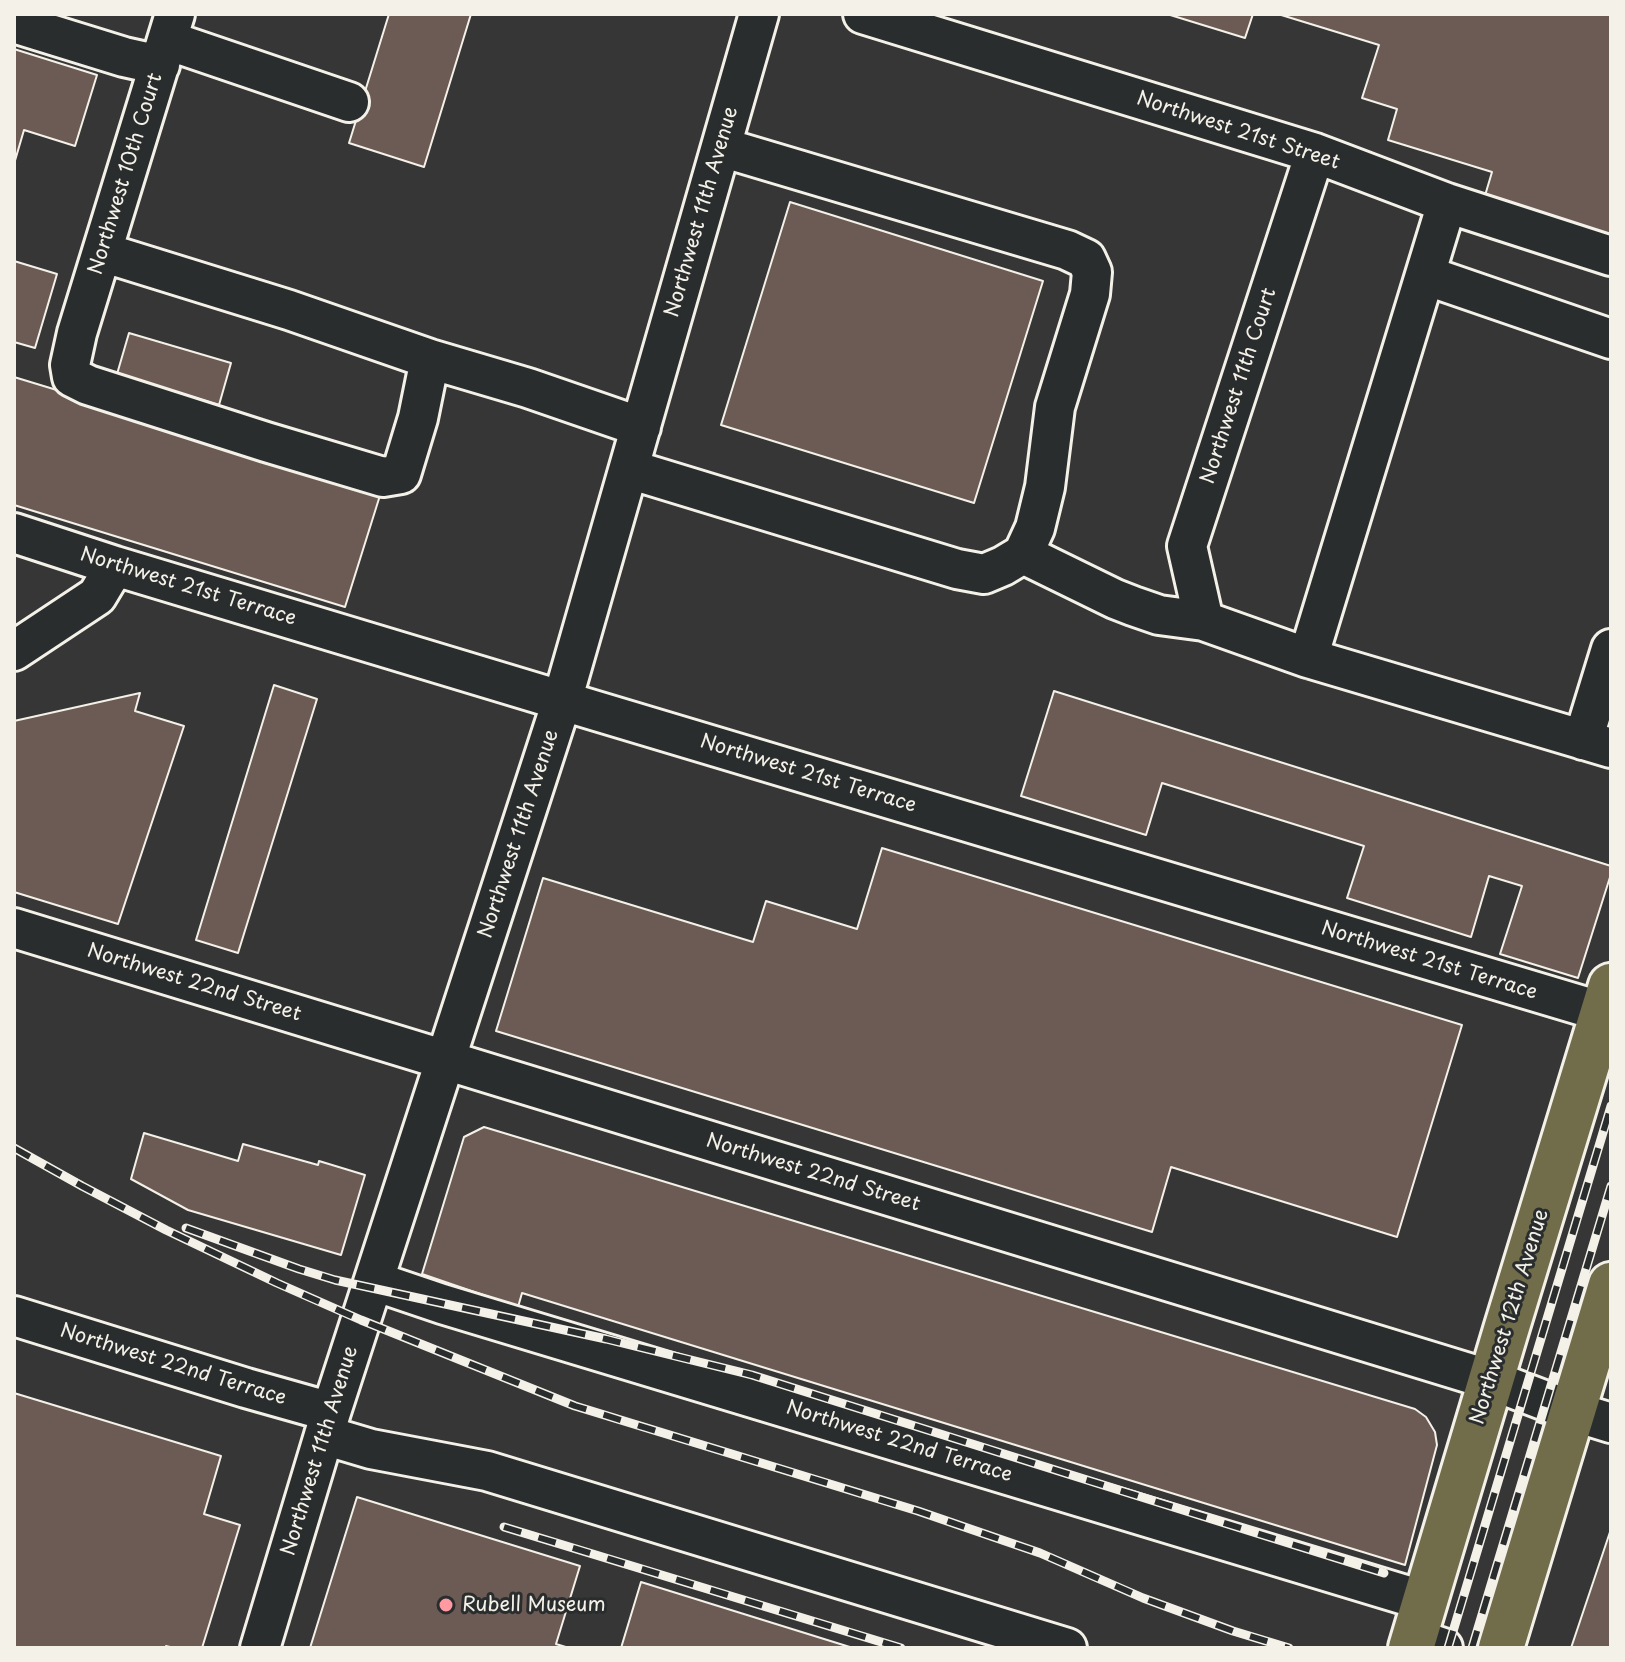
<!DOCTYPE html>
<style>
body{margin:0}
#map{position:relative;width:1625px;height:1662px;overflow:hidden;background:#373636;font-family:"Playpen Sans",sans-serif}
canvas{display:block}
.frame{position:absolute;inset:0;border:16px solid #f4f1e8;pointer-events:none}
</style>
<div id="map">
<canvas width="1625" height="1662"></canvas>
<div class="frame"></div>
</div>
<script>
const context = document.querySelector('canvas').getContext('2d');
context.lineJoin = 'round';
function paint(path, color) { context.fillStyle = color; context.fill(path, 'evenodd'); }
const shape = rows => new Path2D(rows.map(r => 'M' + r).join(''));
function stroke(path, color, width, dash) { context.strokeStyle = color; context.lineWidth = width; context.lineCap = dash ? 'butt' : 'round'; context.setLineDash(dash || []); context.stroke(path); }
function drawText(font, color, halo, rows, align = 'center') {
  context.font = font + ' "Playpen Sans",sans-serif'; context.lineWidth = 6; context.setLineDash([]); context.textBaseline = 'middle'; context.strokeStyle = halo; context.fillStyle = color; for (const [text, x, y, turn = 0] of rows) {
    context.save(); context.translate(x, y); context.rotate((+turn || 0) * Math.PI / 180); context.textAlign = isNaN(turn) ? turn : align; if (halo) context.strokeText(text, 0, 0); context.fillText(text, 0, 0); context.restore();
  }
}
const building = shape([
 [389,14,471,14,424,167,349,143,389,14],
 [1167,14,1253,14,1245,38,1167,14],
 [1278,14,1611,14,1611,251,1481,209,1492,172,1388,140,1397,109,1362,98,1379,45,1278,14],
 [14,49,97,75,75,146,24,130,14,164,14,49],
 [790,202,1043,281,974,503,721,425,790,202],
 [14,261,57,274,35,348,14,342,14,261],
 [129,333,231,363,219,405,117,374,129,333],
 [14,377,382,489,345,607,14,505,14,377],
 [274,685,317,699,238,953,196,940,274,685],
 [1054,691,1611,866,1611,874,1578,978,1500,954,1522,886,1489,876,1471,937,1347,898,1364,846,1162,783,1146,835,1021,796,1054,691],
 [140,693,135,711,184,726,118,924,14,892,14,721,140,693],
 [882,848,1462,1025,1397,1237,1171,1167,1152,1232,496,1031,543,878,753,942,766,901,857,929,882,848],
 [484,1127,1415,1409,1426,1417,1435,1432,1437,1445,1405,1565,522,1293,518,1307,422,1274,464,1137,484,1127],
 [144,1133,238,1161,243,1144,318,1165,319,1161,365,1175,341,1255,188,1210,131,1179,144,1133],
 [14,1393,221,1456,204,1514,240,1525,202,1648,174,1648,166,1646,165,1648,14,1648,14,1393],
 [357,1497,580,1566,556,1644,569,1648,310,1648,357,1497],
 [1611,1529,1611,1648,1571,1648,1611,1529],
 [641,1582,853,1648,621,1648,641,1582]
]);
paint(building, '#6c5b55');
stroke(building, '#f4f1e8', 2);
const minor = shape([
 [175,14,77,333,70,365,72,377,88,385,266,442,383,477,401,474,418,418,430,359],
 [863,14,1315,153,1447,203,1611,256],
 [14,23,124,57,160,65],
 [167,40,349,102],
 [1447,203,1308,658,1611,748],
 [102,252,289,310,430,359,528,388,641,427],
 [1425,275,1611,339],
 [629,469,957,569,984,574,1003,566,1023,554,1035,528,1045,487,1055,407,1090,294,1092,272,1086,259,1067,250,721,147],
 [14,533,115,566,593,710,1603,1012],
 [1023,554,1115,599,1133,606,1159,615,1204,621,1308,658],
 [1204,621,1187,546,1315,153],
 [14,651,97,596,115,566],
 [1583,740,1611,649],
 [14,928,1491,1380,1572,1411,1611,1423],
 [374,1281,442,1304,1425,1601],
 [14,1316,246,1388,331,1412],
 [324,1435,371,1449,487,1471,1067,1648],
 [1414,1638,1443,1648],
 [260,1648,331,1412,562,701,759,14]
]);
const major = shape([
 [1411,1648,1506,1330,1611,986],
 [1501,1648,1611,1285]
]);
stroke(minor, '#f4f1e8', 44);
stroke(major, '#f4f1e8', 50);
stroke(minor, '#2a2d2e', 38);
stroke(major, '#716d4b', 44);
const rail = shape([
 [14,1148,82,1186,166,1230,277,1283,361,1320,575,1406,918,1511,1040,1553,1143,1598,1233,1631,1289,1648],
 [186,1228,299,1269,335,1280,606,1339,752,1375,1384,1573],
 [504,1527,901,1648],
 [1448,1648,1611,1106],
 [1472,1648,1611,1186]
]);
stroke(rail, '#f4f1e8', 9);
stroke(rail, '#2a2d2e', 6, [18]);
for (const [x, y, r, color] of [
 [446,1605,8,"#ff9aa2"]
]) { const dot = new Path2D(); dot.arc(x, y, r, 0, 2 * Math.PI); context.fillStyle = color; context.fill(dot); stroke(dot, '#2a2d2e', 3); }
drawText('20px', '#f4f1e8', '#2a2d2e', [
 ["Northwest 21st Street",1238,131,18],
 ["Northwest 10th Court",126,174,-73],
 ["Northwest 11th Avenue",702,212,-74],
 ["Northwest 11th Court",1239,386,-72],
 ["Northwest 21st Terrace",188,587,17],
 ["Northwest 21st Terrace",808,774,17],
 ["Northwest 11th Avenue",519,834,-72],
 ["Northwest 21st Terrace",1429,961,17],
 ["Northwest 22nd Street",194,983,17],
 ["Northwest 22nd Street",813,1173,17],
 ["Northwest 12th Avenue",1510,1317,-73],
 ["Northwest 22nd Terrace",173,1365,17],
 ["Northwest 22nd Terrace",899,1442,17],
 ["Northwest 11th Avenue",320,1451,-73]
]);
drawText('20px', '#f4f1e8', '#2a2d2e', [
 ["Rubell Museum",462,1605]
], 'left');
</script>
